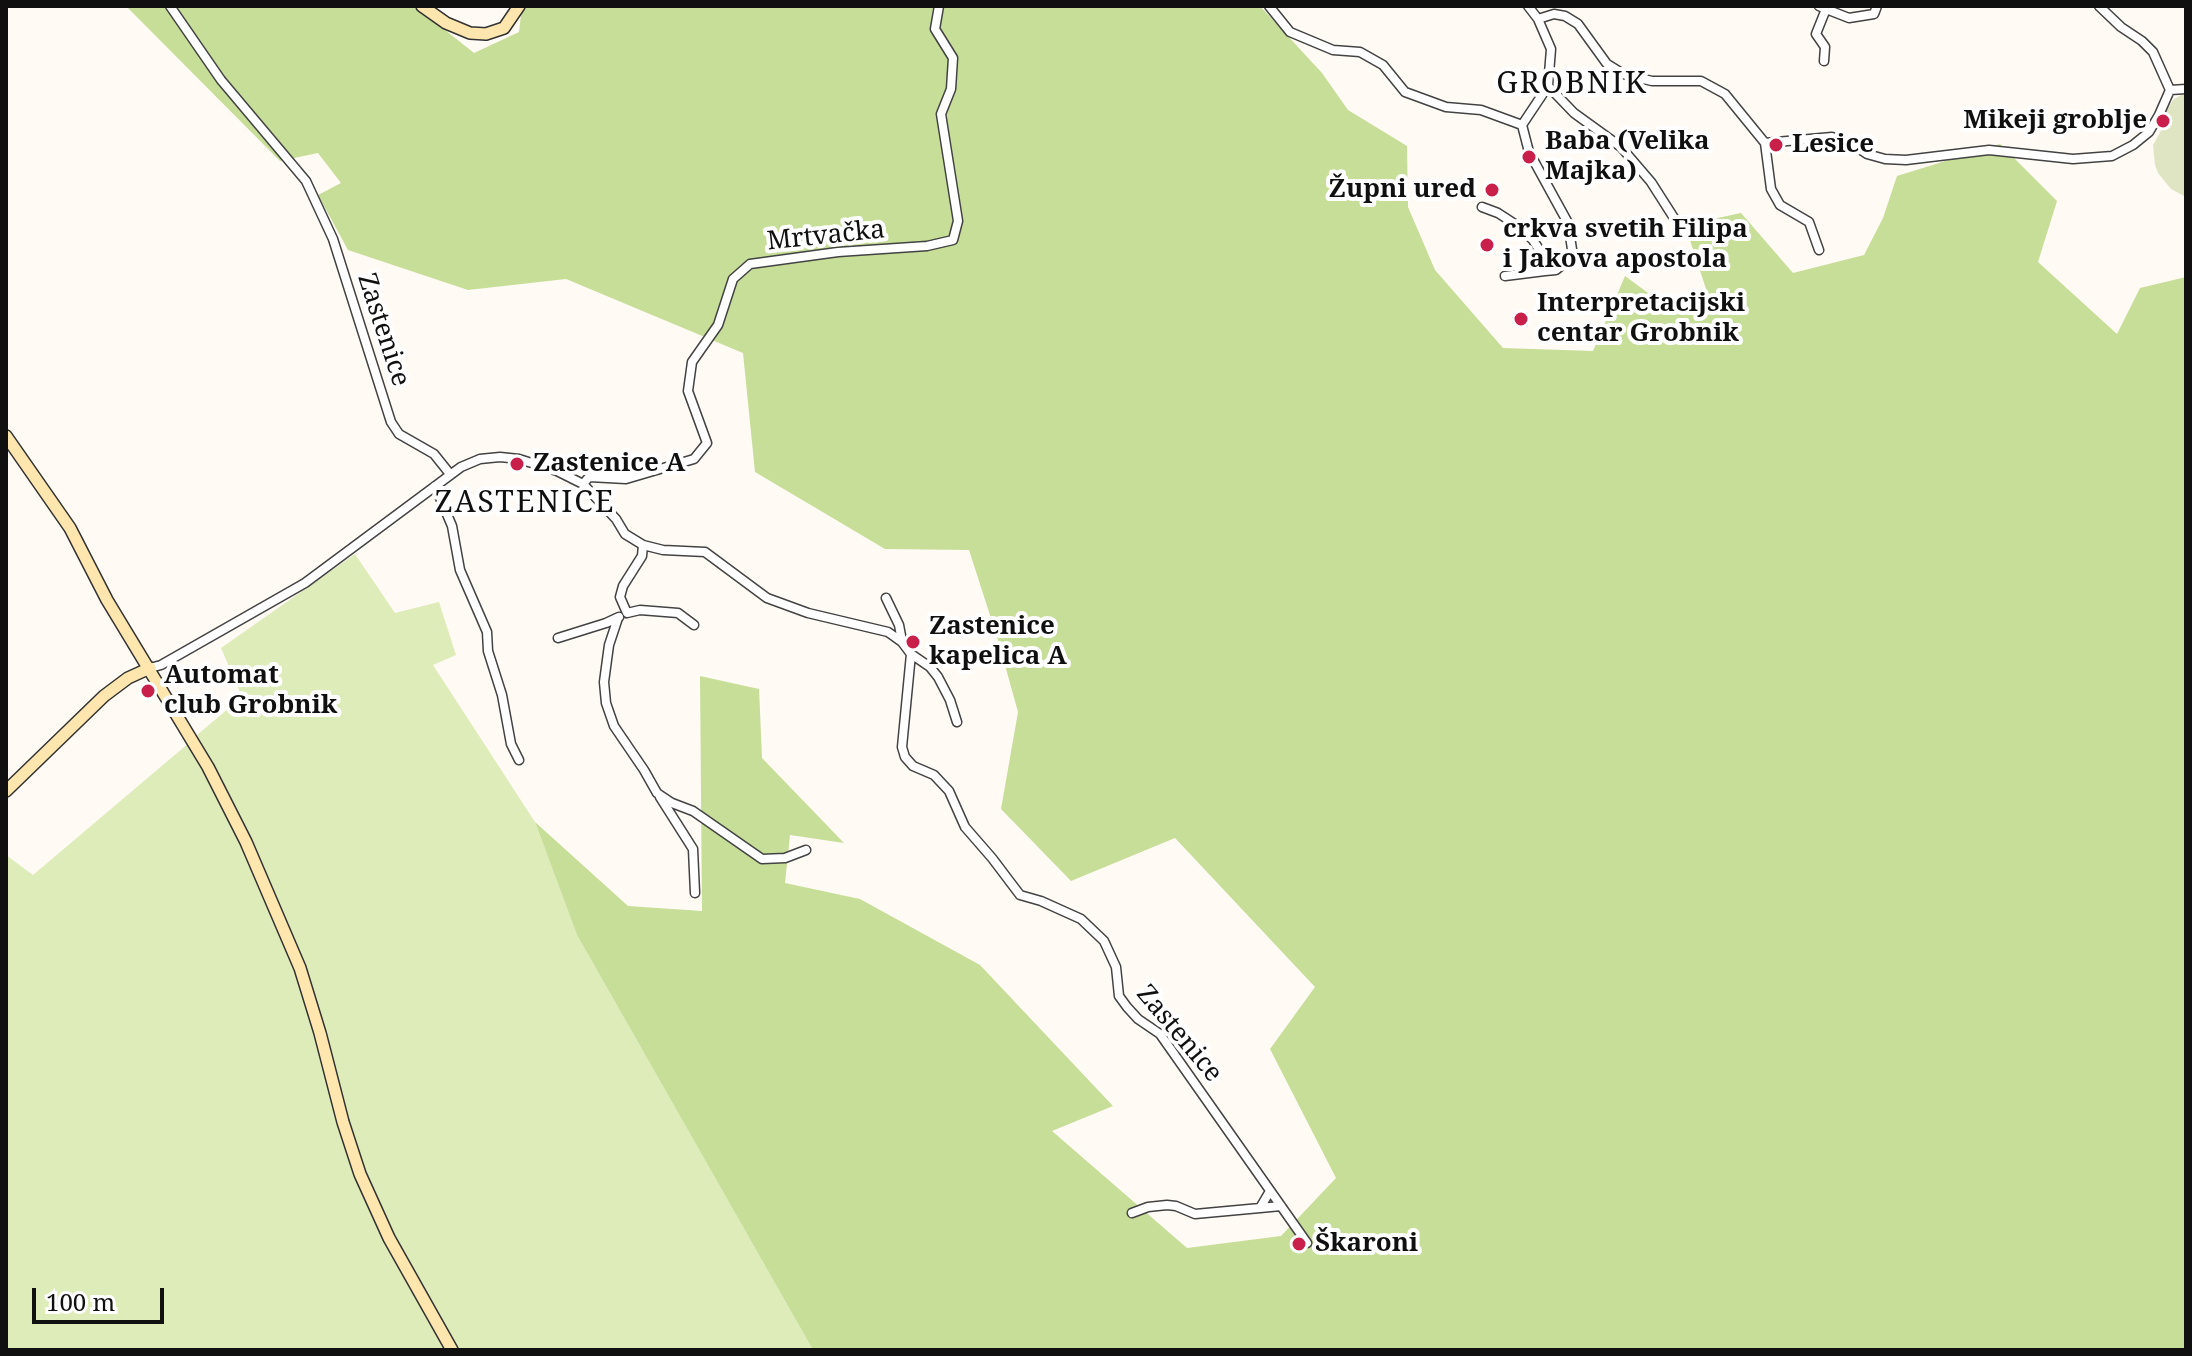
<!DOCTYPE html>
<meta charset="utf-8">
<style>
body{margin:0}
#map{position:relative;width:2192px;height:1356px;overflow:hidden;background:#fffaf3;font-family:"Noto Serif",serif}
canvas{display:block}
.frame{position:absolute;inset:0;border:8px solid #101010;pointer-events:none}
.scale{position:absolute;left:32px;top:1288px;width:132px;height:36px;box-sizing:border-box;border:4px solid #101010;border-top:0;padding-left:10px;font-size:24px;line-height:28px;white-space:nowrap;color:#101010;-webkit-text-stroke:6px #fff;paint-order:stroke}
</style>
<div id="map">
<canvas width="2192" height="1356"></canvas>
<div class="frame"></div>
<div class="scale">100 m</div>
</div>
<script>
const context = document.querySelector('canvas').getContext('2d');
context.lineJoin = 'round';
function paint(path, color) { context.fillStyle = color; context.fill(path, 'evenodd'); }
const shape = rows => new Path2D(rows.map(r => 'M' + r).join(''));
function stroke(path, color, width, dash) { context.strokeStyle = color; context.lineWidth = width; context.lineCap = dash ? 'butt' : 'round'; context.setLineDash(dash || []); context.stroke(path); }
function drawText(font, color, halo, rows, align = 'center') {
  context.font = font + ' "Noto Serif",serif'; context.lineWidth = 8; context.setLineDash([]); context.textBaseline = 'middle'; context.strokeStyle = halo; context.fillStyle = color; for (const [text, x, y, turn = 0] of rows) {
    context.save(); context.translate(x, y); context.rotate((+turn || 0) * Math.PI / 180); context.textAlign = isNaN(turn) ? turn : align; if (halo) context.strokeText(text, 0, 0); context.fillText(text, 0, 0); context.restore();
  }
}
paint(shape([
 [355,554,395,613,439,602,456,655,433,665,535,822,577,935,813,1350,459,1350,403,1252,377,1200,353,1136,328,1042,304,963,256,854,197,735,242,697,221,648],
 [190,742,238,838,296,974,319,1045,337,1123,368,1206,392,1256,447,1350,6,1350,6,855,33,875]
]), '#deecba');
paint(shape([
 [126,6,415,6,474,53,519,32,522,6,1260,6,1322,73,1348,110,1407,146,1408,207,1435,270,1503,348,1593,351,1625,276,1674,312,1708,295,1685,225,1741,213,1793,273,1864,255,1883,218,1897,176,2000,144,2057,201,2038,262,2117,334,2140,288,2186,277,2186,1350,813,1350,577,935,535,822,628,906,702,911,700,676,759,689,762,758,844,843,790,835,785,883,860,899,980,965,1113,1106,1052,1131,1187,1248,1281,1236,1336,1178,1270,1049,1315,987,1175,838,1071,881,1001,809,1018,712,998,640,969,550,885,549,755,472,743,353,566,279,468,290,348,250,318,195,341,183,318,153,280,161]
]), '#c6de98');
paint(shape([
 [2181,95,2186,95,2186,197,2171,189,2158,173,2155,165,2153,145,2166,122,2165,113,2173,100]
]), '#dfe4c2');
const minor = shape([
 [170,6,221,80,306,181,333,239,391,422,399,434,434,454,450,474],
 [1269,6,1290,32,1333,50,1360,52,1383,65,1405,92,1446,107,1481,110,1522,125],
 [1528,6,1538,19,1554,14,1565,16,1578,24,1607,64,1623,74,1652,81,1701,81,1725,94,1765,143,1832,137,1849,142,1867,154,1885,159,1906,160,1989,150,2073,159,2112,156,2133,145,2149,132,2159,115,2170,90,2153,52,2142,41,2121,27,2099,6],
 [1819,6,1826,9,1816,34,1825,47,1824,61],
 [1826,9,1849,18,1874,14,1877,6],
 [1538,19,1551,49,1548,86,1574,113,1621,147,1651,182,1674,218],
 [2170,90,2186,89],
 [1765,143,1771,189,1780,205,1809,222,1819,250],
 [1482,207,1498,213,1518,226,1533,240,1540,251,1545,271,1556,270,1573,256,1568,223,1529,152,1522,125,1548,86],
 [1505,276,1545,271],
 [583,484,589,477,626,479,694,459,707,443,688,391,692,362,718,325,733,279,750,264,838,252,927,246,953,240,958,221,941,114,951,89,953,58,935,29,939,6],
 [435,486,452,526,460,570,487,632,488,651,502,695,511,744,519,760],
 [643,545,642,556,623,586,620,597,627,613,640,610,678,613,694,625],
 [886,598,899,625,902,641],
 [618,618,609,645,604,682,606,703,614,726,644,770,657,793,672,803,693,811,762,859,785,858,806,850],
 [558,638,606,623,619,617],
 [911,654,930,667,938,677,950,700,957,722],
 [150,668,161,665,305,583,461,467,480,459,500,457,519,459,557,471,583,484,616,519,625,534,643,545,663,550,705,552,767,598,808,613,888,632,902,642,911,654,902,747,905,757,913,766,934,775,949,791,965,827,992,858,1020,895,1041,901,1081,919,1104,941,1116,967,1119,996,1127,1007,1138,1019,1160,1034,1307,1243],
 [660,797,693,849,695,893],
 [1270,1191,1260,1208,1281,1206],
 [1132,1213,1148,1207,1167,1205,1176,1206,1195,1214,1260,1208]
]);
const secondary = shape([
 [422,6,446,23,470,33,486,34,504,28,519,6],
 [6,436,70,528,107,600,208,767,246,842,300,968,320,1033,343,1122,360,1174,389,1238,452,1350],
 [6,791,104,696,128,678,150,668]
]);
stroke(minor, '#434343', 11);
stroke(secondary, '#323232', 14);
stroke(minor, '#fff', 8);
stroke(secondary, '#ffe6ae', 11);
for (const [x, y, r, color] of [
 [2163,121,8,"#c8204a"],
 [1776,145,8,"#c8204a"],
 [1529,157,8,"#c8204a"],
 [1492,190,8,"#c8204a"],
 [1487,245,8,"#c8204a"],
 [1521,319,8,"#c8204a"],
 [517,464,8,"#c8204a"],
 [913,642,8,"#c8204a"],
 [148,691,8,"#c8204a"],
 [1299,1244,8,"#c8204a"]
]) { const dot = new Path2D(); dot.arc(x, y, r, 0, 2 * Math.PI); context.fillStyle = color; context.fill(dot); stroke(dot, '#fff', 3); }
drawText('bold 26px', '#101010', '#fff', [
 ["Mikeji groblje",2147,121,"right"],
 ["Baba (Velika",1545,142],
 ["Majka)",1545,172],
 ["Lesice",1792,145],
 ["Župni ured",1476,190,"right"],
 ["crkva svetih Filipa",1503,230],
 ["i Jakova apostola",1503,260],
 ["Interpretacijski",1537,304],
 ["centar Grobnik",1537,334],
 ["Zastenice A",533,464],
 ["Zastenice",929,627],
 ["kapelica A",929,657],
 ["Automat",164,676],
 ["club Grobnik",164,706],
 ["Škaroni",1315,1244]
], 'left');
drawText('26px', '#101010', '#fff', [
 ["Mrtvačka",826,236,-6],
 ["Zastenice",383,330,72],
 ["Zastenice",1179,1034,50]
]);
context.letterSpacing = '2px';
drawText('30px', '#101010', '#fff', [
 ["GROBNIK",1572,84],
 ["ZASTENICE",525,503]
]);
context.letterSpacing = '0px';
</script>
